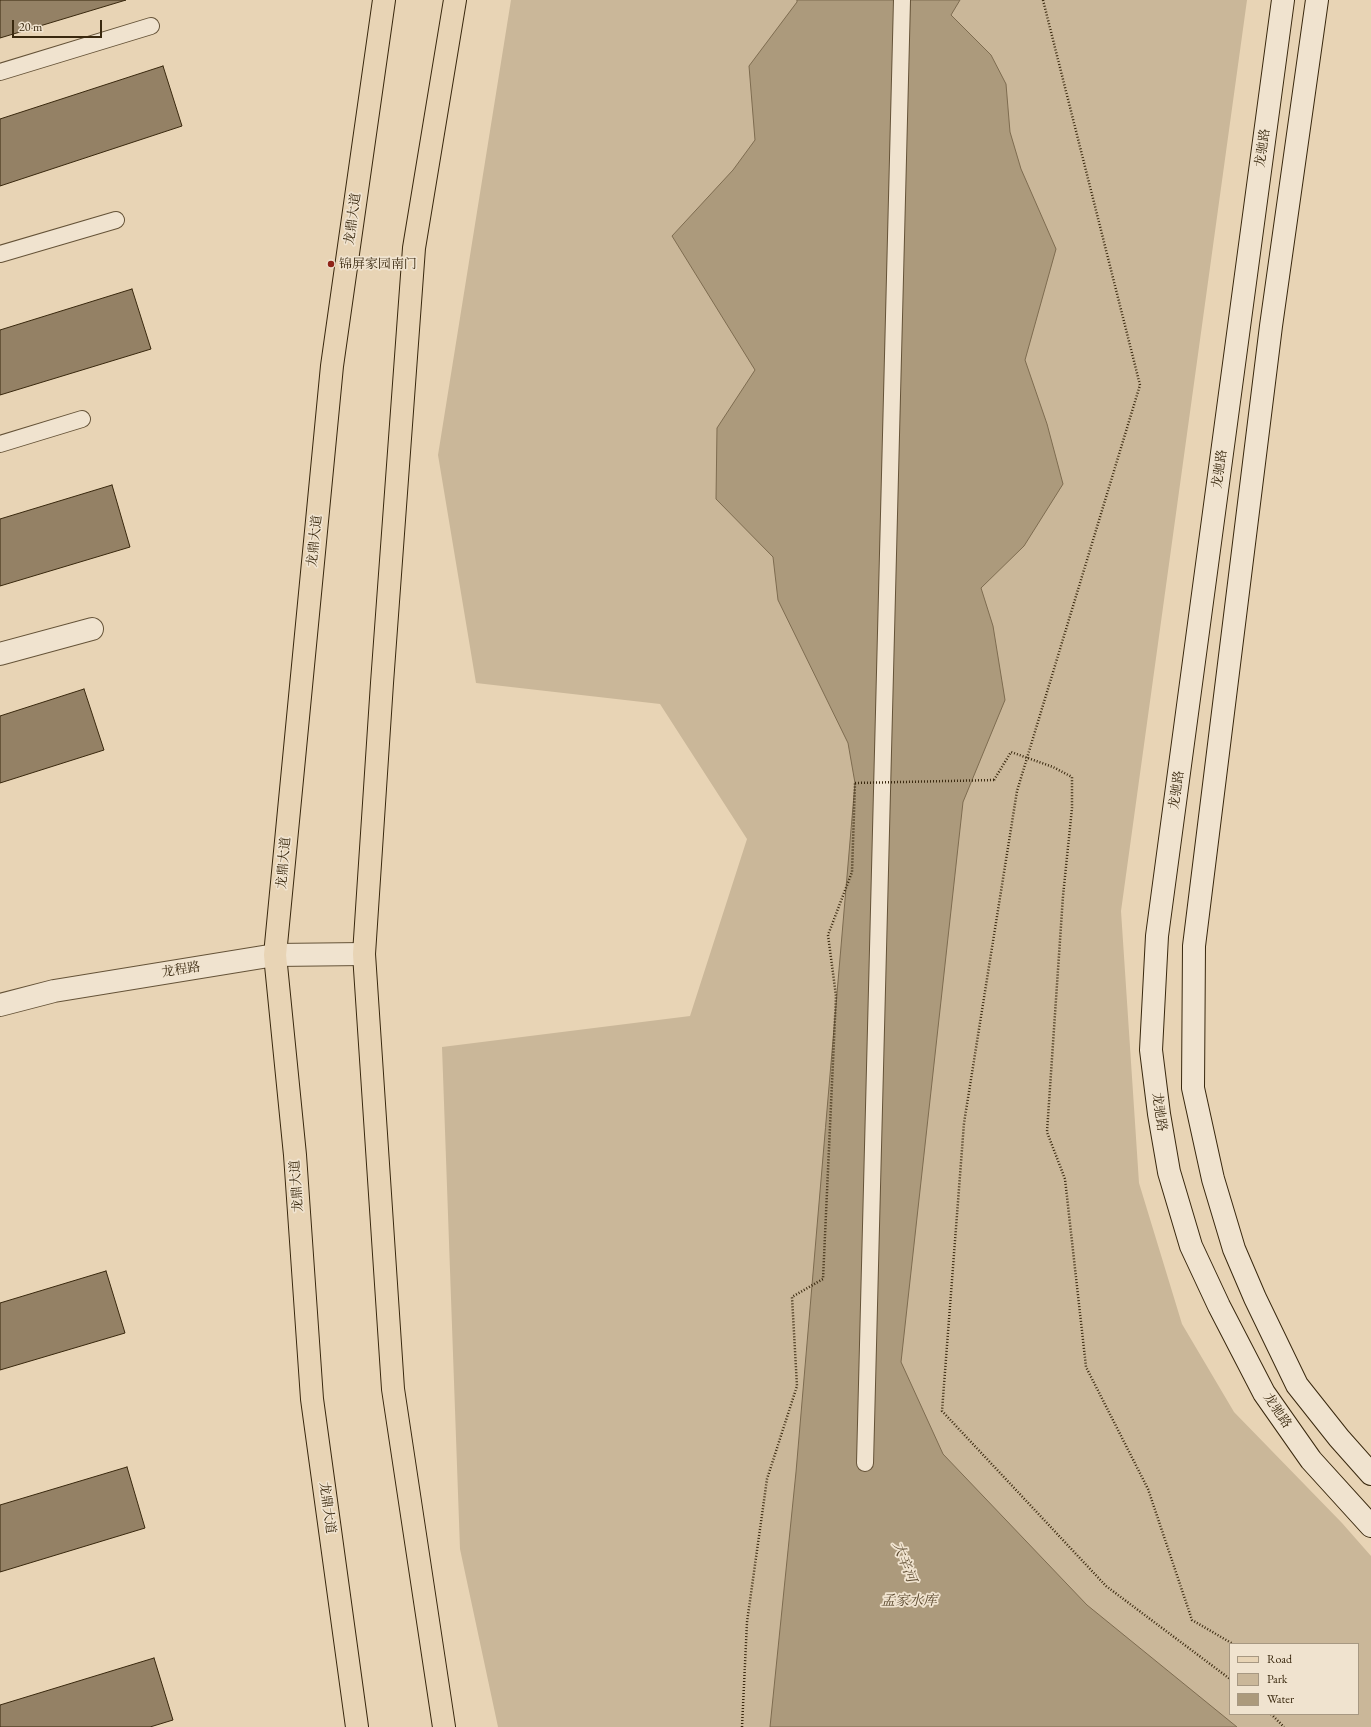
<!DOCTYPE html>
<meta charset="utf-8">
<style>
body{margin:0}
#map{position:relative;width:1371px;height:1727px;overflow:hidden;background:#e8d4b5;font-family:"EB Garamond",serif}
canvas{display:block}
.legend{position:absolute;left:1229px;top:1643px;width:130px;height:72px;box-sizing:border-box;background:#f0e3cf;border:1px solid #a79882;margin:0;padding:5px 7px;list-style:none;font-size:12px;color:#39280e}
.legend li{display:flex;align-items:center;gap:8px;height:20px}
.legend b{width:20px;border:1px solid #a79882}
.scale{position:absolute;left:12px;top:20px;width:90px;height:18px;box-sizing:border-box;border:2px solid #39280e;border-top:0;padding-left:5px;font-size:12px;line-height:14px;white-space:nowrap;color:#39280e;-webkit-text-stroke:3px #f0e3cf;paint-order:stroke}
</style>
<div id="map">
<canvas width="1371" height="1727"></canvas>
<ul class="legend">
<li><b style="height:5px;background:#e8d4b5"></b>Road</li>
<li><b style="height:11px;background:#cab799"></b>Park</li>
<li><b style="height:11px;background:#ac9a7c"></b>Water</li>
</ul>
<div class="scale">20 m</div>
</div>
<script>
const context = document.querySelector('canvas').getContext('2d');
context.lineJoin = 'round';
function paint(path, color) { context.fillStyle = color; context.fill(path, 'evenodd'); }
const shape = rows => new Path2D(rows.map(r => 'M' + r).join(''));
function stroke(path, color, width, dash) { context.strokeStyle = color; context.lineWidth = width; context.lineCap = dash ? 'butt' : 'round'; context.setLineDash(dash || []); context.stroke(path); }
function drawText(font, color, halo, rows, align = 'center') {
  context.font = font + ' "EB Garamond","Noto Serif SC",serif'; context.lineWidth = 3.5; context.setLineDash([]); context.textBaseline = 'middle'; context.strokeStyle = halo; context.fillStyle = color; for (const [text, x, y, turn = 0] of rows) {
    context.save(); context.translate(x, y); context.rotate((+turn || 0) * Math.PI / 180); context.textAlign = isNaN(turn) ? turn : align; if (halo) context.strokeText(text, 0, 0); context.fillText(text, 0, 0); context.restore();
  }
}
paint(shape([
 [511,0,1247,0,1121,911,1139,1183,1182,1324,1234,1412,1342,1523,1371,1556,1371,1727,498,1727,460,1549,442,1047,690,1016,747,839,660,704,476,683,438,455],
 [1230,1644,1358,1644,1358,1714,1230,1714]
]), '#cab799');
const water = shape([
 [797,0,960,0,951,15,991,55,1006,84,1010,132,1021,169,1056,249,1025,360,1047,424,1063,484,1024,546,981,588,993,626,1005,700,963,802,901,1362,943,1454,1087,1605,1237,1727,770,1727,796,1472,855,783,848,743,778,600,773,557,716,499,717,428,755,370,672,236,733,170,755,140,749,66,797,2,797,0]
]);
paint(water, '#ac9a7c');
stroke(water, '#7e6c50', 1);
const building = shape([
 [0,0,126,0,0,38,0,0],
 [163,66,182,126,0,186,0,119,163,66],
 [132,289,151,349,0,395,0,330,132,289],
 [112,485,130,547,0,586,0,519,112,485],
 [84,689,104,750,0,783,0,716,84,689],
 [106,1271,125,1333,0,1370,0,1303,106,1271],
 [127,1467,145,1528,0,1572,0,1505,127,1467],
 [154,1658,173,1720,150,1727,0,1727,0,1705,154,1658]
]);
paint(building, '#948165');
stroke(building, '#39280e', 1);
const service = shape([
 [0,72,151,26],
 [0,254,116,220],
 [0,444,82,419],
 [865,1463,902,0]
]);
const minor = shape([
 [0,654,92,629]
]);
const tertiary = shape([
 [0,1005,54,991,275,955,364,954]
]);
const secondary = shape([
 [1283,0,1157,936,1151,1050,1159,1114,1169,1172,1191,1246,1219,1306,1264,1393,1311,1460,1371,1526],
 [1317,0,1271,326,1194,946,1193,1088,1213,1179,1234,1249,1255,1298,1297,1385,1339,1438,1371,1474]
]);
const primary = shape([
 [357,1727,312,1399,295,1155,275,955,332,366,384,0],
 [444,1727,393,1389,364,954,382,683,414,248,455,0]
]);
stroke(service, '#655338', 18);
stroke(minor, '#655338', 24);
stroke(tertiary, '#655338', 24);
stroke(secondary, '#39280e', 24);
stroke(primary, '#39280e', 24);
stroke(shape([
 [1043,0,1140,385,1017,791,964,1123,942,1411,1106,1586,1230,1679],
 [994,780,1011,752,1053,767,1072,777,1072,808,1063,896,1047,1132,1065,1179,1086,1367,1148,1489,1192,1620,1233,1644],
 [1271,1714,1284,1727],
 [742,1727,747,1622,767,1479,797,1386,792,1297,823,1279,836,996,828,935,852,872,855,783]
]), '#39280e', 2.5, [1, 2]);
stroke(service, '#f0e3cf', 16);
stroke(minor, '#f0e3cf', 22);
stroke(tertiary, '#f0e3cf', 22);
stroke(secondary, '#f0e3cf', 22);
stroke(primary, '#e8d4b5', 22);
stroke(shape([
 [855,783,994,780]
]), '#39280e', 2.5, [1, 2]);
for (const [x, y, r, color] of [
 [331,264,4,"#8f2418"]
]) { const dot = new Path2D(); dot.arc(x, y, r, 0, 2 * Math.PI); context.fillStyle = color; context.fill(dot); stroke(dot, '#f0e3cf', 1.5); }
drawText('13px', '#39280e', '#f0e3cf', [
 ["龙驰路",1263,148,-82],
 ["龙鼎大道",353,219,-82],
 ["龙驰路",1220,469,-82],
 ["龙鼎大道",315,541,-84],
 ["龙驰路",1177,790,-82],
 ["龙鼎大道",284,863,-85],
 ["龙程路",181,970,-9],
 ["龙驰路",1159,1112,82],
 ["龙鼎大道",297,1186,-94],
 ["龙驰路",1277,1411,56],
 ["龙鼎大道",327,1508,82]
]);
drawText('13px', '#39280e', '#f0e3cf', [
 ["锦屏家园南门",339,264]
], 'left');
drawText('italic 14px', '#5c4a2f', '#f0e3cf', [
 ["大辛河",904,1562,69],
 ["孟家水库",909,1601]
]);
</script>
